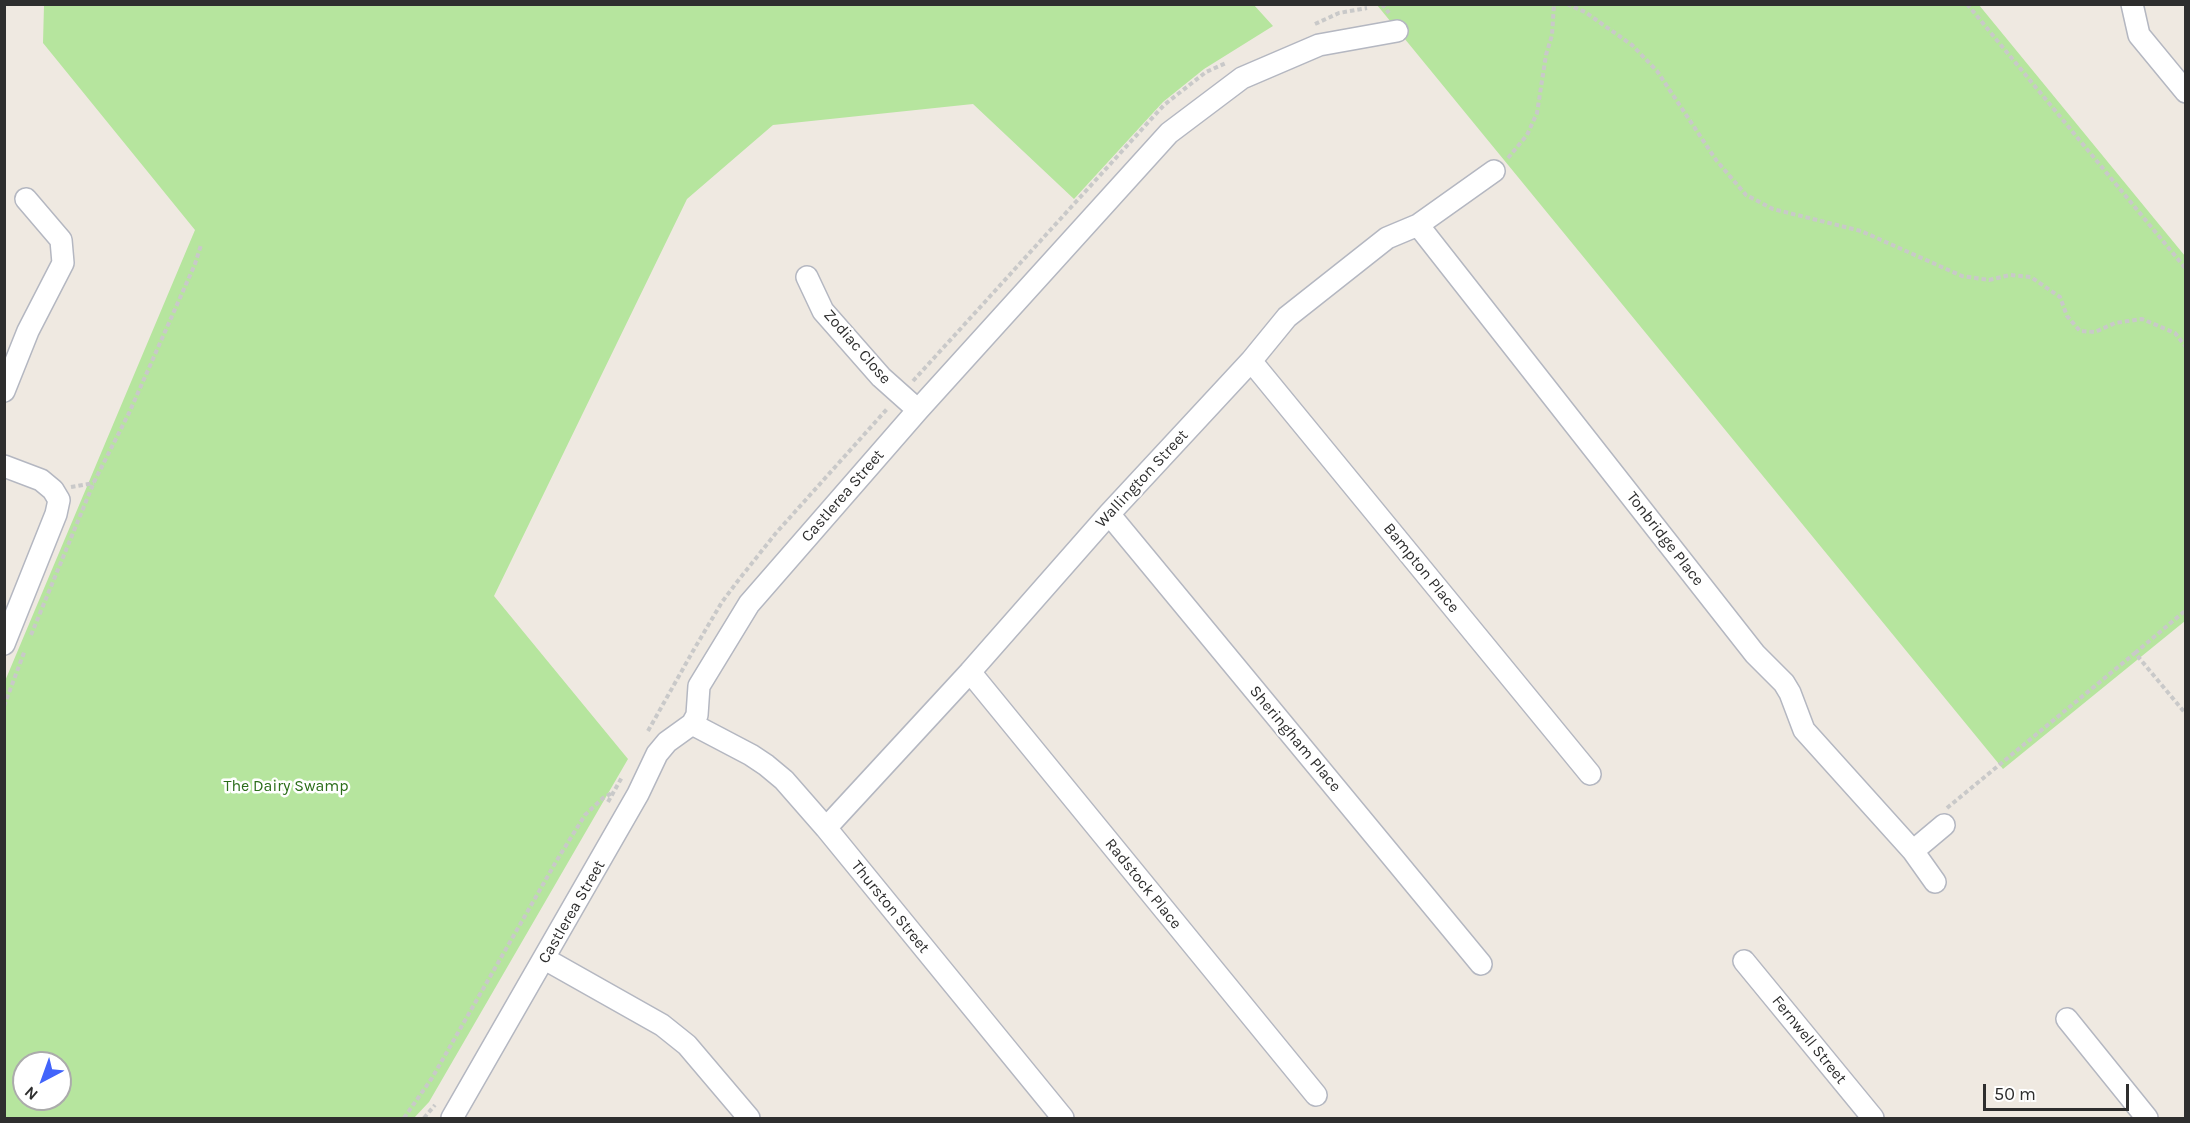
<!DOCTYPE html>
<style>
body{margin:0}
#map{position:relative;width:2190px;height:1123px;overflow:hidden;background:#efe9e1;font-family:Karla,sans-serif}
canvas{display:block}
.frame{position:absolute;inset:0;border:6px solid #2e2e2e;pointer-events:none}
.north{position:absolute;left:12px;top:1051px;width:60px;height:60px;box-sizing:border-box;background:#fff;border:2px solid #ababab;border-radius:50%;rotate:221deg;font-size:16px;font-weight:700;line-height:24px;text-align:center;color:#2e2e2e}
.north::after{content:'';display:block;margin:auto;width:21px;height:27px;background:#4264fb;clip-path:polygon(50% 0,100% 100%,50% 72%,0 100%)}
.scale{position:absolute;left:1983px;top:1084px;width:146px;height:27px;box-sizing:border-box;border:3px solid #2e2e2e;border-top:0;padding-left:8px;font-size:18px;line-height:21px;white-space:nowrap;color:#2e2e2e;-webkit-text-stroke:4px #fff;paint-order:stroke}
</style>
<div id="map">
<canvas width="2190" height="1123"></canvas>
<div class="frame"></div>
<div class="north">N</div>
<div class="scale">50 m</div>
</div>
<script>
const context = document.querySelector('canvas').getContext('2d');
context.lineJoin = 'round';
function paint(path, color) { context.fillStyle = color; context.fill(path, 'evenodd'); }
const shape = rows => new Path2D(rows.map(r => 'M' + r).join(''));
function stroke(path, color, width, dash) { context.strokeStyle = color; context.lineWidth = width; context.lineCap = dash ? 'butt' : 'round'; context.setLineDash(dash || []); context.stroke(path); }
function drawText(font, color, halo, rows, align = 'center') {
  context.font = font + ' Karla,sans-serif'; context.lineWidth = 5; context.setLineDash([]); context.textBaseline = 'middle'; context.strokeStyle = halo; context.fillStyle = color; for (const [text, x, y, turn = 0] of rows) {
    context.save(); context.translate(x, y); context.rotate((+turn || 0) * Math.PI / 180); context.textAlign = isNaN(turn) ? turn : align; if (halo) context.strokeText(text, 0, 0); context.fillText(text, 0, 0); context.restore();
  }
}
paint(shape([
 [1254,5,1273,26,1204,69,1163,102,1074,199,973,104,773,125,687,199,494,596,628,759,429,1102,414,1118,5,1118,5,681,195,230,43,43,44,5],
 [24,1063,60,1063,60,1099,24,1099],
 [1377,5,1979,5,2185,256,2185,621,2003,769]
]), '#b6e59e');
const minor = shape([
 [2132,4,2139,35,2186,92],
 [1418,225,1755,654,1784,683,1790,693,1804,730,1913,851,1935,882],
 [807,277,823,311,881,377,918,410],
 [1251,361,1590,774],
 [4,391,28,331,63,263,61,240,26,199],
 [4,466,41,480,53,490,59,500,56,514,4,644],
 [1109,514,1481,964],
 [970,672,1316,1095],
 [692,724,751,755,766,765,784,780,826,828,1063,1118],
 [826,828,970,672,1109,514,1251,361,1287,317,1387,238,1418,225,1494,171],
 [1913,851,1944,825],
 [545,959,662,1025,687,1045,749,1118],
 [1744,961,1873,1118],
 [2067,1019,2147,1118],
 [452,1118,638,794,657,754,667,742,692,724,697,715,699,686,749,604,918,410,1169,133,1242,78,1319,45,1397,31]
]);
stroke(minor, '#b4b7c1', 24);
stroke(shape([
 [1382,4,1389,13],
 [1567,4,1585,12,1632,45,1657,71,1716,160,1746,195,1773,209,1861,231,1962,276,1989,280,2010,275,2031,277,2060,297,2067,316,2080,331,2095,332,2115,323,2142,319,2175,333,2186,347],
 [1967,4,2186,269],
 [1315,24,1339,13,1367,8],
 [1508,158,1527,135,1537,113,1546,55,1552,35,1554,4],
 [913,381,1164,105,1206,72,1226,63],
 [71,487,94,483],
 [31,635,94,482,129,413,195,264,201,245],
 [2135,653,2186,610],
 [4,706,25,650],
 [648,731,693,651,722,602,737,582,776,533,887,409],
 [608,802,622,777],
 [1947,808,2135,653,2186,714],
 [404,1118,432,1078,557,860,585,815,603,798,612,793],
 [424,1118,435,1105]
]), '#c9c9c9', 4, [4.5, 3]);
stroke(minor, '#fff', 21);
drawText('16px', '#2e2e2e', '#fff', [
 ["Zodiac Close",857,347,49],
 ["Wallington Street",1142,479,-47],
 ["Castlerea Street",843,496,-49],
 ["Tonbridge Place",1665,539,52],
 ["Bampton Place",1421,568,51],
 ["Sheringham Place",1295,739,50],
 ["Radstock Place",1143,884,51],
 ["Thurston Street",890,907,51],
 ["Castlerea Street",572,912,-60],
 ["Fernwell Street",1809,1040,51]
]);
drawText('16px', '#2c6e1b', '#fff', [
 ["The Dairy Swamp",286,786]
]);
</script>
